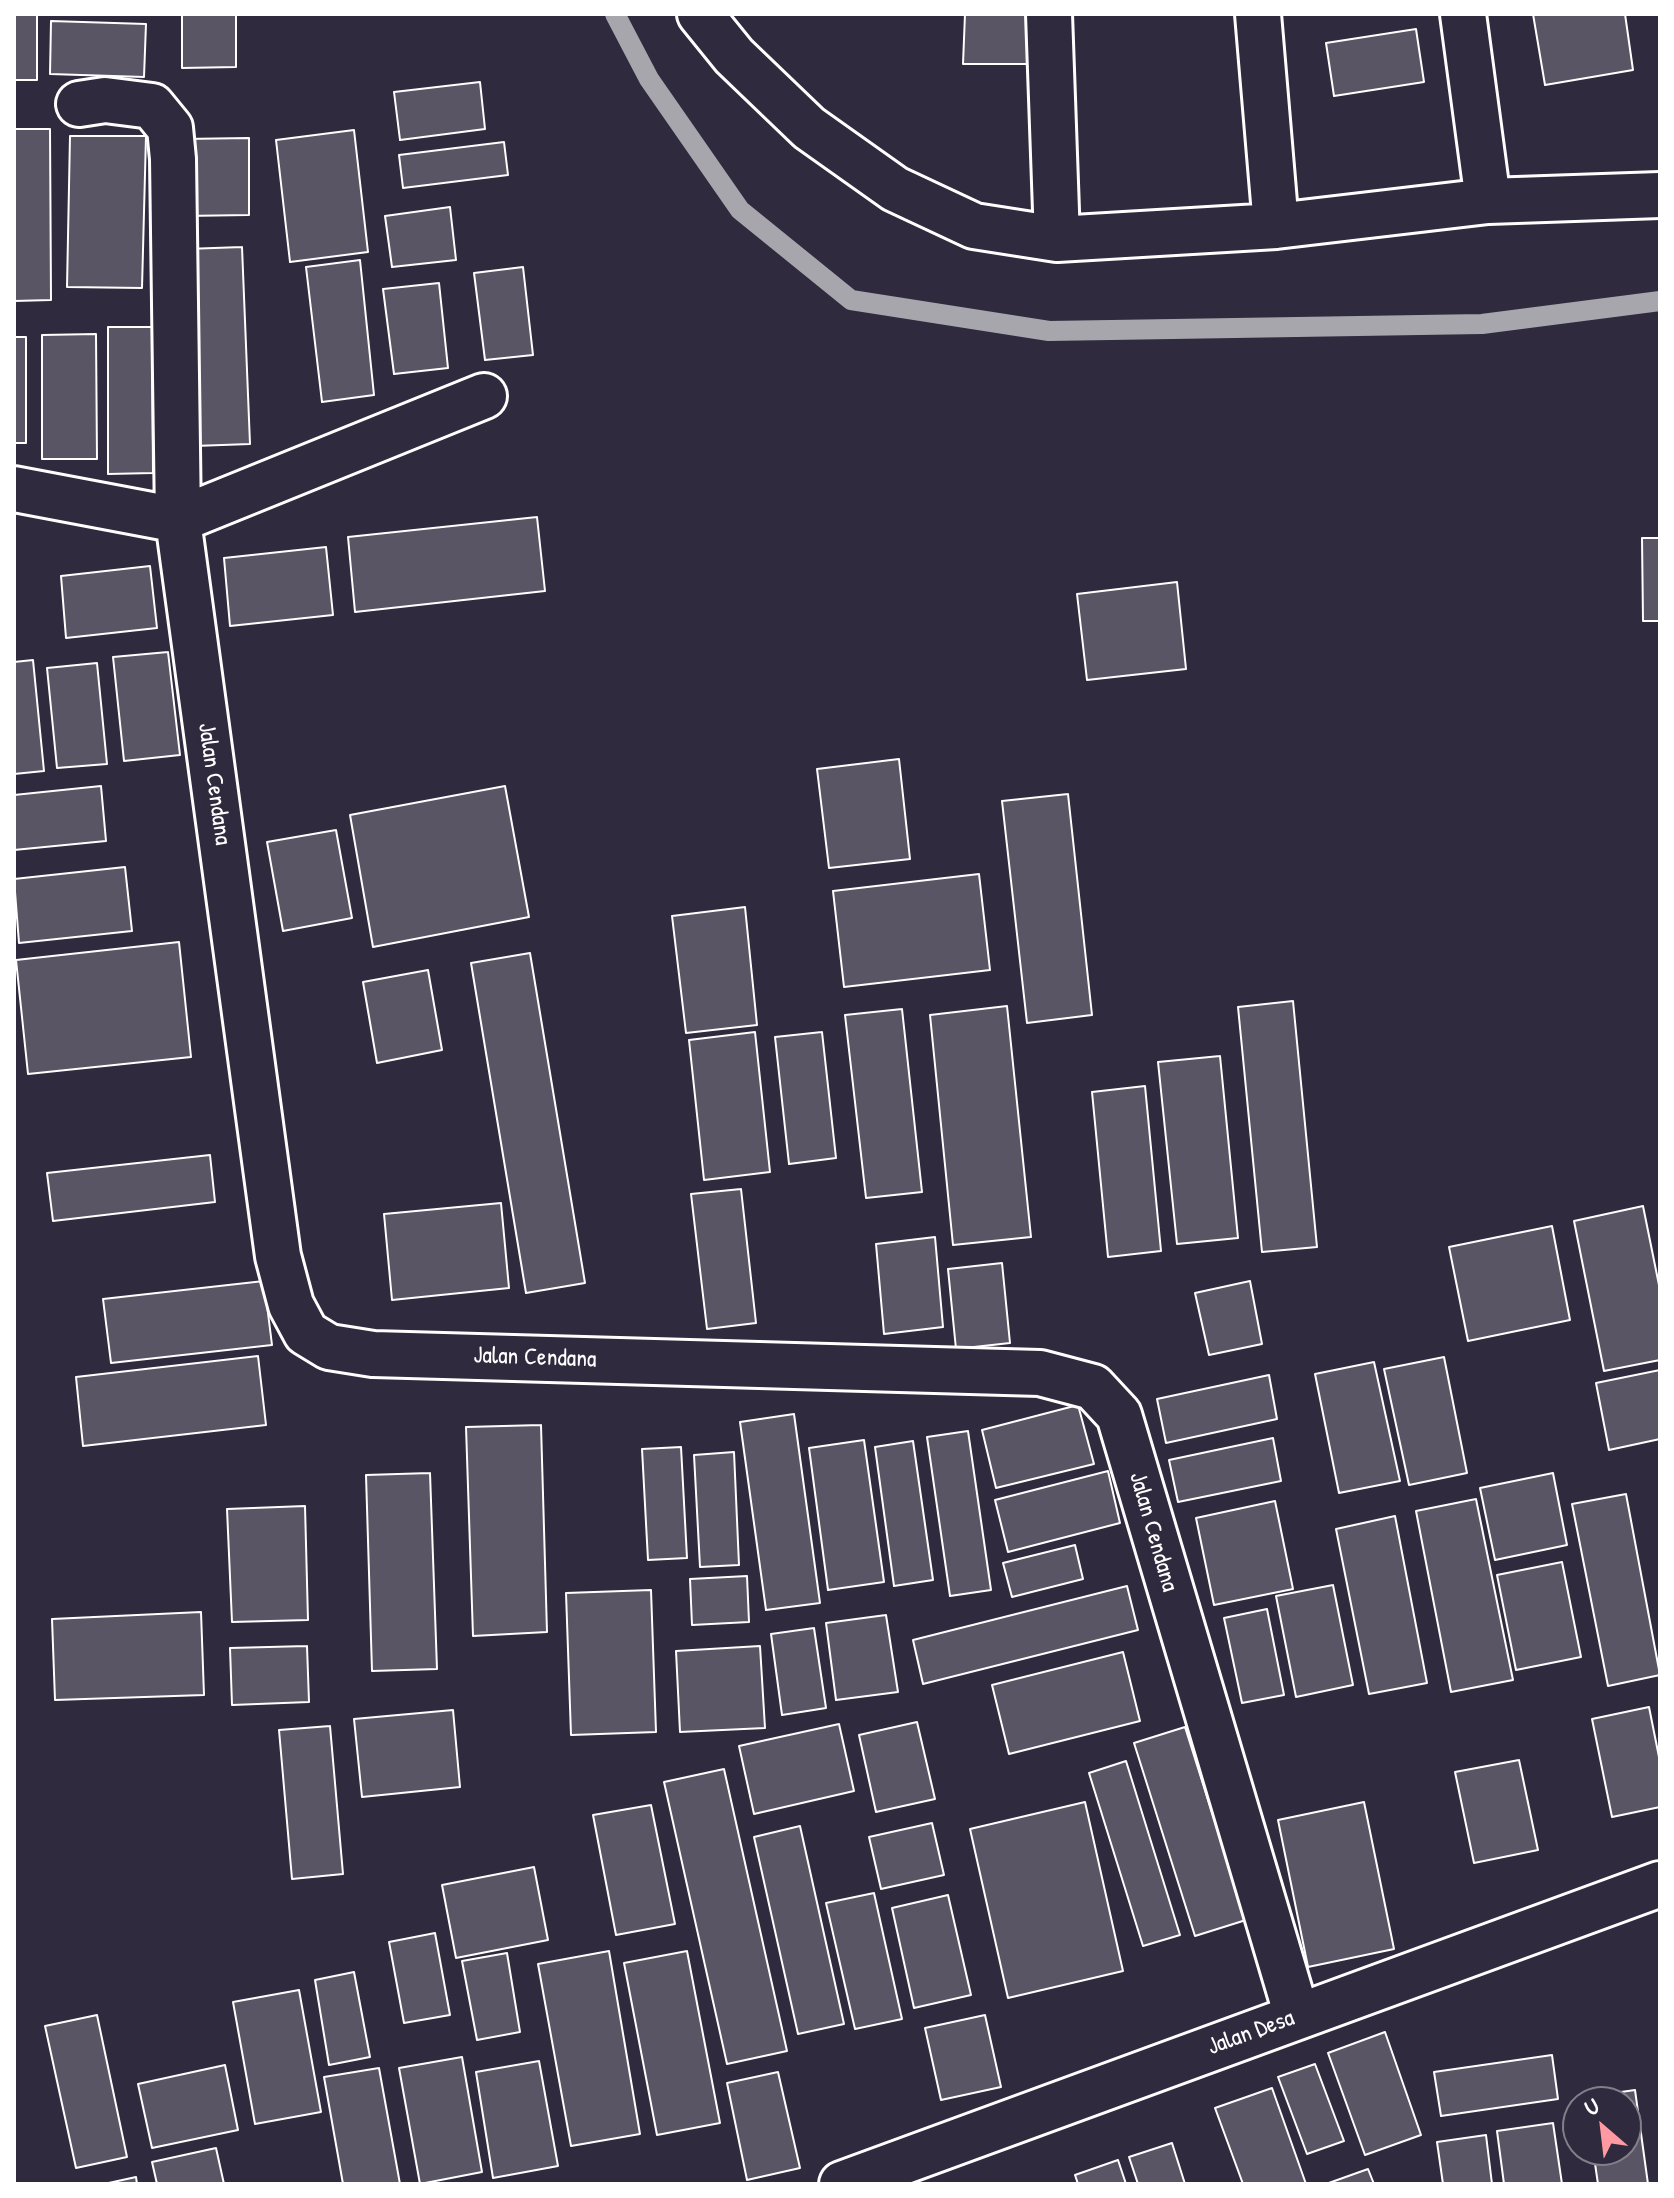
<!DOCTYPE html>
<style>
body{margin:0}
#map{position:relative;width:1674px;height:2198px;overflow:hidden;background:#2f2a3d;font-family:"Patrick Hand",sans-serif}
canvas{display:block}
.frame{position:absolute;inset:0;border:16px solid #fff;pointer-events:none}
.north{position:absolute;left:1562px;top:2086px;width:80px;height:80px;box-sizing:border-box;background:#2f2a3d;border:2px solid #827f8b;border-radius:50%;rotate:332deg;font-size:22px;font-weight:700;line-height:32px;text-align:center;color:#fff}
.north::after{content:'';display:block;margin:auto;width:28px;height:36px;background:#ff9aa2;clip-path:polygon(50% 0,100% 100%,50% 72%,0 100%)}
</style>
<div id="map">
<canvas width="1674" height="2198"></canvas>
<div class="frame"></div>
<div class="north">U</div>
</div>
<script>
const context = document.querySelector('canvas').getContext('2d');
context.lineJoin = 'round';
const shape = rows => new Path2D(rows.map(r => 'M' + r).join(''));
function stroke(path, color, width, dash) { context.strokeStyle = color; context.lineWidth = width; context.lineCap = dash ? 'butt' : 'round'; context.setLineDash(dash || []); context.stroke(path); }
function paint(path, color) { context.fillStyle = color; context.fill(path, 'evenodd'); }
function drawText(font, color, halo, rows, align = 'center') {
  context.font = font + ' "Patrick Hand",sans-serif'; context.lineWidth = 7; context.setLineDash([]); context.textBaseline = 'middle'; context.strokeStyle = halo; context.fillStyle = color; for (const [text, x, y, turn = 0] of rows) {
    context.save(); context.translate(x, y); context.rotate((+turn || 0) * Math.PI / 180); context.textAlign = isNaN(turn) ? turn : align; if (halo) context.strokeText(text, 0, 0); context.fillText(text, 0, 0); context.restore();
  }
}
stroke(shape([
 [615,14,649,79,740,210,851,300,1049,331,1482,324,1660,301]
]), '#a7a6ad', 20);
const building = shape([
 [14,14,37,14,37,80,14,80,14,14],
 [182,14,236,14,236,67,182,68,182,14],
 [965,14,1035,14,1035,64,963,64,965,14],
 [1533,14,1625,14,1633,70,1545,85,1533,14],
 [51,21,146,24,144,77,50,74,51,21],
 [1416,29,1424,82,1334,96,1326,43,1416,29],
 [480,82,485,129,400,140,394,92,480,82],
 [14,129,50,129,51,300,14,301,14,129],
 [354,130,368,252,290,262,276,140,354,130],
 [70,136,146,136,142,288,67,287,70,136],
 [249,138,249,215,183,216,183,139,249,138],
 [504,142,508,175,403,188,399,155,504,142],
 [450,207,456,260,392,267,385,216,450,207],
 [242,247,250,444,194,446,186,249,242,247],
 [360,260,374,395,322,402,306,267,360,260],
 [523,267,533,355,485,360,474,273,523,267],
 [439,283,448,368,394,374,383,289,439,283],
 [108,327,152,327,153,473,108,474,108,327],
 [96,334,97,459,42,459,42,335,96,334],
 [14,337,26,337,26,443,14,443,14,337],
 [537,517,545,591,355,612,348,537,537,517],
 [1642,538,1660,538,1660,621,1643,621,1642,538],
 [326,547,333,615,230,626,224,558,326,547],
 [150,566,157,628,66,638,61,576,150,566],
 [1177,582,1186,669,1087,680,1077,594,1177,582],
 [168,652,180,755,124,761,113,657,168,652],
 [33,660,44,771,14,774,14,662,33,660],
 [97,663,107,764,57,768,47,668,97,663],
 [899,759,910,859,829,868,817,769,899,759],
 [101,786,106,841,14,850,14,795,101,786],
 [505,786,529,917,373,947,350,815,505,786],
 [1068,794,1092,1015,1027,1023,1002,801,1068,794],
 [336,830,352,918,283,931,267,842,336,830],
 [125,867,132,931,19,943,14,879,125,867],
 [979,874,990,970,844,987,833,891,979,874],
 [745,907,757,1025,686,1033,672,916,745,907],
 [179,942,191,1057,28,1074,16,960,179,942],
 [530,953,585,1283,526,1293,471,963,530,953],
 [428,970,442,1050,377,1063,363,982,428,970],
 [1293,1001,1317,1247,1262,1252,1238,1007,1293,1001],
 [1007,1006,1031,1237,953,1245,930,1015,1007,1006],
 [902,1009,922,1192,866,1198,845,1015,902,1009],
 [755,1032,770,1172,704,1180,689,1040,755,1032],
 [822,1032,836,1158,789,1164,775,1037,822,1032],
 [1220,1056,1238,1238,1177,1244,1158,1062,1220,1056],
 [1145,1086,1161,1251,1108,1257,1092,1092,1145,1086],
 [210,1155,215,1202,53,1221,47,1173,210,1155],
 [741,1189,756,1323,707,1329,691,1194,741,1189],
 [501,1203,509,1288,392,1300,384,1214,501,1203],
 [1643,1206,1660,1290,1660,1360,1604,1371,1574,1221,1643,1206],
 [1552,1226,1570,1320,1468,1341,1449,1247,1552,1226],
 [935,1237,943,1327,884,1334,876,1244,935,1237],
 [1002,1263,1010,1343,956,1349,948,1269,1002,1263],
 [264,1281,272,1345,111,1363,103,1299,264,1281],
 [1250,1281,1262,1344,1209,1355,1195,1293,1250,1281],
 [258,1356,266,1425,83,1446,76,1377,258,1356],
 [1444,1357,1467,1473,1409,1485,1384,1369,1444,1357],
 [1374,1362,1400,1481,1339,1493,1315,1374,1374,1362],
 [1660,1370,1660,1439,1609,1450,1596,1383,1660,1370],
 [1269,1375,1277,1419,1166,1443,1157,1399,1269,1375],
 [1078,1405,1094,1464,996,1488,982,1430,1078,1405],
 [794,1414,820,1603,766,1610,740,1422,794,1414],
 [541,1425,547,1632,473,1636,466,1427,541,1425],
 [968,1431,991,1590,950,1596,927,1437,968,1431],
 [1273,1438,1281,1481,1178,1502,1169,1460,1273,1438],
 [864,1440,884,1582,828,1590,809,1448,864,1440],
 [913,1441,933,1580,894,1586,875,1447,913,1441],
 [681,1447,687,1558,648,1560,642,1449,681,1447],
 [734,1452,739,1565,700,1567,694,1455,734,1452],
 [1108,1471,1120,1523,1008,1552,995,1500,1108,1471],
 [430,1473,437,1669,372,1671,366,1475,430,1473],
 [1553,1473,1567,1545,1495,1560,1480,1488,1553,1473],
 [1626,1494,1660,1675,1608,1686,1572,1504,1626,1494],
 [1476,1499,1513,1680,1451,1692,1416,1511,1476,1499],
 [1275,1501,1293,1589,1214,1605,1196,1518,1275,1501],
 [305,1506,308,1620,232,1622,227,1509,305,1506],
 [1395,1516,1427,1683,1369,1694,1336,1529,1395,1516],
 [1075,1545,1083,1579,1012,1597,1003,1563,1075,1545],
 [1562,1562,1581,1657,1516,1670,1497,1575,1562,1562],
 [747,1576,749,1622,692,1625,690,1579,747,1576],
 [1333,1585,1353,1685,1296,1697,1276,1596,1333,1585],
 [1127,1586,1138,1630,923,1684,913,1640,1127,1586],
 [651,1590,656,1732,571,1735,566,1593,651,1590],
 [1267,1609,1284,1695,1242,1703,1224,1618,1267,1609],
 [201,1612,204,1695,55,1700,52,1619,201,1612],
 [886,1615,898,1692,836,1700,826,1623,886,1615],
 [814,1628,826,1708,782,1715,771,1634,814,1628],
 [307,1646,309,1702,232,1705,230,1648,307,1646],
 [760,1646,765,1728,680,1732,676,1651,760,1646],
 [1123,1652,1140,1721,1009,1754,992,1685,1123,1652],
 [1649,1707,1660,1762,1660,1807,1612,1817,1592,1719,1649,1707],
 [453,1710,460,1787,362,1797,354,1719,453,1710],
 [917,1722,935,1799,876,1812,859,1735,917,1722],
 [839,1724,854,1791,754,1814,739,1746,839,1724],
 [330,1726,343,1874,292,1879,279,1730,330,1726],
 [1185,1727,1246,1920,1195,1936,1134,1743,1185,1727],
 [1519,1760,1538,1850,1474,1863,1455,1772,1519,1760],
 [1126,1761,1180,1935,1143,1946,1089,1773,1126,1761],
 [724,1769,787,2051,727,2064,664,1782,724,1769],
 [1085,1802,1123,1971,1008,1998,970,1829,1085,1802],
 [1364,1802,1394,1949,1308,1967,1278,1820,1364,1802],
 [651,1805,675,1924,616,1935,593,1815,651,1805],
 [932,1823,944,1875,881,1889,869,1837,932,1823],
 [800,1826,844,2024,798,2034,754,1837,800,1826],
 [534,1867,548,1940,456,1958,442,1885,534,1867],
 [874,1893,902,2019,855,2029,826,1903,874,1893],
 [948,1895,971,1995,914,2008,892,1908,948,1895],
 [435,1933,450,2015,404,2023,389,1942,435,1933],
 [609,1951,640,2134,571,2146,538,1964,609,1951],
 [687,1951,720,2123,657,2135,624,1963,687,1951],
 [507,1953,520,2032,477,2040,462,1961,507,1953],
 [354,1972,370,2057,329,2065,315,1980,354,1972],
 [299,1990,321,2112,255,2124,233,2002,299,1990],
 [97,2015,127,2157,76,2168,45,2026,97,2015],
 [985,2015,1001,2087,941,2100,925,2028,985,2015],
 [1385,2032,1421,2135,1365,2155,1328,2053,1385,2032],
 [1552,2055,1558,2099,1441,2116,1434,2072,1552,2055],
 [462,2057,482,2172,420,2184,399,2068,462,2057],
 [539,2061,558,2166,493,2178,476,2072,539,2061],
 [1315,2064,1344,2141,1307,2154,1278,2077,1315,2064],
 [225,2065,238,2130,152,2148,138,2084,225,2065],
 [379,2068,400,2184,343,2184,324,2077,379,2068],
 [778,2072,800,2168,747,2180,727,2083,778,2072],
 [1272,2088,1306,2184,1243,2184,1215,2108,1272,2088],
 [1635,2090,1648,2184,1598,2184,1593,2150,1626,2150,1626,2102,1586,2102,1586,2097,1635,2090],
 [1553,2123,1562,2184,1504,2184,1497,2131,1553,2123],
 [1486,2135,1492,2184,1443,2184,1437,2142,1486,2135],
 [1172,2143,1185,2184,1138,2184,1129,2157,1172,2143],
 [216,2148,224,2184,157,2184,152,2162,216,2148],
 [1118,2160,1126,2184,1078,2184,1075,2175,1118,2160],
 [1368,2169,1374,2184,1326,2184,1368,2169],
 [136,2177,137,2184,104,2184,136,2177]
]);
paint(building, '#595564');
stroke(building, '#fff', 2);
const minor = shape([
 [700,14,734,56,809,128,895,189,974,226,1057,239,1276,226,1488,201,1660,195],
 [1049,14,1057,239],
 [1258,14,1276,226],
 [1463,14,1488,201],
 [79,104,105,100,152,106,170,128,173,159,178,520,278,1256,291,1305,306,1333,329,1347,373,1354,1040,1373,1093,1387,1119,1415,1297,2016],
 [14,489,178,520],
 [178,520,484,396]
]);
const tertiary = shape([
 [842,2184,1660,1884]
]);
stroke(minor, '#fff', 50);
stroke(tertiary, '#fff', 50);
stroke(minor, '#2f2a3d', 44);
stroke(tertiary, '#2f2a3d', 44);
drawText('24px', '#fff', '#2f2a3d', [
 ["Jalan Cendana",214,784,82],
 ["Jalan Cendana",535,1358,2],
 ["Jalan Cendana",1153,1532,74],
 ["Jalan Desa",1251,2033,-20]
]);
</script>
